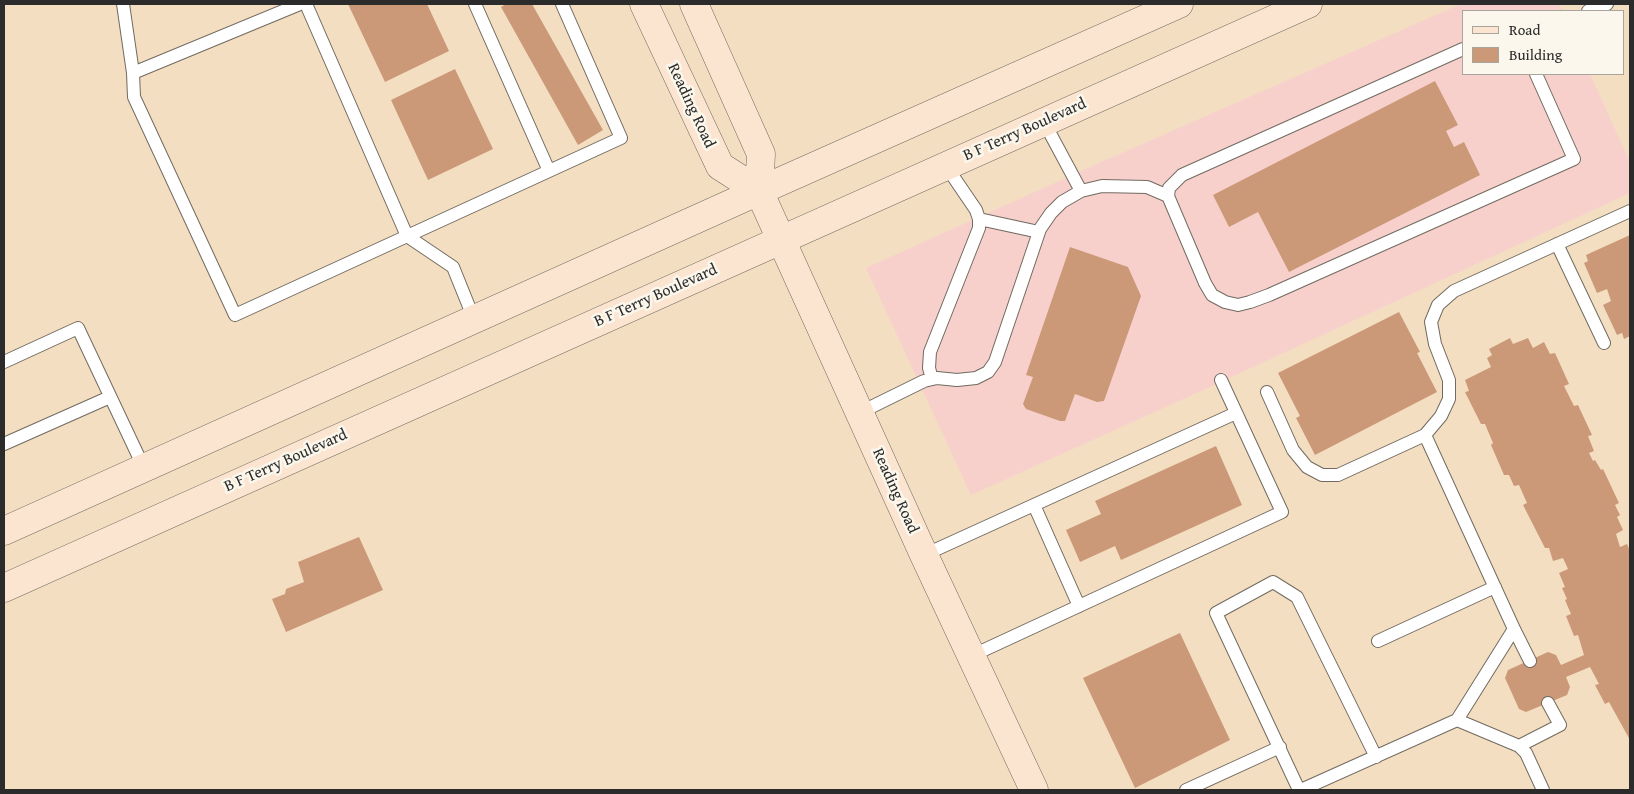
<!DOCTYPE html>
<style>
body{margin:0}
#map{position:relative;width:1634px;height:794px;overflow:hidden;background:#f3dec1;font-family:"Gentium Book Plus",serif}
canvas{display:block}
.frame{position:absolute;inset:0;border:5px solid #2b2b2b;pointer-events:none}
.legend{position:absolute;left:1462px;top:10px;width:162px;height:65px;box-sizing:border-box;background:#fbf7ec;border:1px solid #a8a59f;margin:0;padding:6px 9px;list-style:none;font-size:15px;color:#2b2b2b}
.legend li{display:flex;align-items:center;gap:10px;height:25px}
.legend b{width:25px;border:1px solid #a8a59f}
</style>
<div id="map">
<canvas width="1634" height="794"></canvas>
<div class="frame"></div>
<ul class="legend">
<li><b style="height:6px;background:#fce5d0"></b>Road</li>
<li><b style="height:14px;background:#cb9978"></b>Building</li>
</ul>
</div>
<script>
const context = document.querySelector('canvas').getContext('2d');
context.lineJoin = 'round';
function paint(path, color) { context.fillStyle = color; context.fill(path, 'evenodd'); }
const shape = rows => new Path2D(rows.map(r => 'M' + r).join(''));
function stroke(path, color, width, dash) { context.strokeStyle = color; context.lineWidth = width; context.lineCap = dash ? 'butt' : 'round'; context.setLineDash(dash || []); context.stroke(path); }
function drawText(font, color, halo, rows, align = 'center') {
  context.font = font + ' "Gentium Book Plus",serif'; context.lineWidth = 5; context.setLineDash([]); context.textBaseline = 'middle'; context.strokeStyle = halo; context.fillStyle = color; for (const [text, x, y, turn = 0] of rows) {
    context.save(); context.translate(x, y); context.rotate((+turn || 0) * Math.PI / 180); context.textAlign = isNaN(turn) ? turn : align; if (halo) context.strokeText(text, 0, 0); context.fillText(text, 0, 0); context.restore();
  }
}
paint(shape([
 [1461,4,1559,4,1562,11,1463,11,1463,74,1590,74,1630,162,1630,193,1201,391,971,495,866,268,1097,164]
]), '#f7d0cc');
paint(shape([
 [348,4,427,4,449,51,385,82],
 [506,4,532,4,603,130,578,145,501,7],
 [455,69,493,149,428,180,391,100],
 [1435,81,1458,125,1446,131,1454,147,1464,142,1480,175,1289,272,1258,212,1229,227,1213,195],
 [1630,235,1630,336,1624,339,1622,333,1617,335,1603,305,1611,301,1607,289,1597,293,1584,263,1588,261,1586,255],
 [1070,247,1128,267,1141,296,1104,401,1097,402,1075,394,1065,421,1060,421,1026,409,1023,404,1033,377,1026,375],
 [1399,312,1420,352,1417,353,1437,392,1315,455,1296,418,1300,416,1278,373],
 [1510,338,1513,344,1528,338,1533,348,1544,342,1550,354,1555,353,1569,384,1564,386,1574,406,1578,405,1592,435,1588,436,1594,451,1589,453,1593,461,1595,460,1601,470,1603,469,1619,503,1615,505,1620,515,1617,517,1623,530,1616,534,1620,547,1627,544,1630,551,1630,740,1609,702,1605,704,1595,685,1599,684,1590,667,1566,677,1570,687,1567,695,1526,712,1519,709,1505,678,1508,670,1548,652,1556,655,1561,665,1584,655,1578,635,1574,636,1566,616,1571,614,1565,600,1567,599,1562,588,1565,587,1559,573,1568,569,1563,558,1553,561,1549,548,1545,548,1523,505,1527,503,1519,485,1514,486,1509,475,1504,475,1491,445,1493,443,1485,424,1481,424,1465,392,1469,391,1465,380,1491,367,1487,358,1492,355,1489,349],
 [1216,446,1242,505,1121,560,1115,546,1080,562,1066,530,1101,514,1095,501],
 [359,537,383,590,286,632,272,599,285,594,286,589,304,582,298,562],
 [1180,633,1230,740,1135,788,1083,678]
]), '#cb9978');
const service = shape([
 [123,4,133,73,134,97,235,315,549,171,475,4],
 [306,4,407,236,453,267,474,319],
 [1588,11,1607,4],
 [133,73,300,4],
 [1044,122,1081,191],
 [549,171,621,138,562,4],
 [1168,196,1169,188,1182,175,1463,49],
 [979,219,1039,232],
 [1557,244,1604,343],
 [4,362,78,328,144,468],
 [932,379,929,368,930,352,979,228,979,219,976,210,946,166],
 [1267,392,1293,450,1307,467,1322,475,1338,475,1425,435,1441,416,1449,399,1449,380,1435,344,1431,322,1438,305,1454,291,1630,211],
 [859,413,924,381,937,378,957,380,976,378,988,372,995,362,1040,229,1051,213,1062,202,1081,191,1102,186,1147,187,1168,196,1205,283,1212,295,1225,302,1238,305,1250,302,1269,295,1574,159,1536,74],
 [4,444,110,397],
 [1034,505,1079,606],
 [924,555,1236,413],
 [1514,629,1530,661],
 [1378,641,1495,587],
 [971,656,1282,512,1221,380],
 [1457,720,1519,746,1526,753,1543,790],
 [1519,746,1560,725,1548,703],
 [1186,790,1280,747],
 [1299,790,1216,613,1273,582,1297,597,1376,757],
 [1301,790,1457,720,1514,629,1425,435]
]);
const secondary = shape([
 [644,4,720,166,759,191],
 [694,4,761,154,759,191,924,555,1034,790],
 [4,531,759,191,1179,4],
 [4,588,1308,4]
]);
stroke(service, '#716a60', 14);
stroke(secondary, '#716a60', 29);
stroke(service, '#fff', 12);
stroke(secondary, '#fce5d0', 28);
drawText('16px', '#2b2b2b', '#fbf7ec', [
 ["Reading Road",691,106,65],
 ["B F Terry Boulevard",1025,130,-24],
 ["B F Terry Boulevard",656,296,-24],
 ["B F Terry Boulevard",286,461,-24],
 ["Reading Road",895,491,66]
]);
</script>
